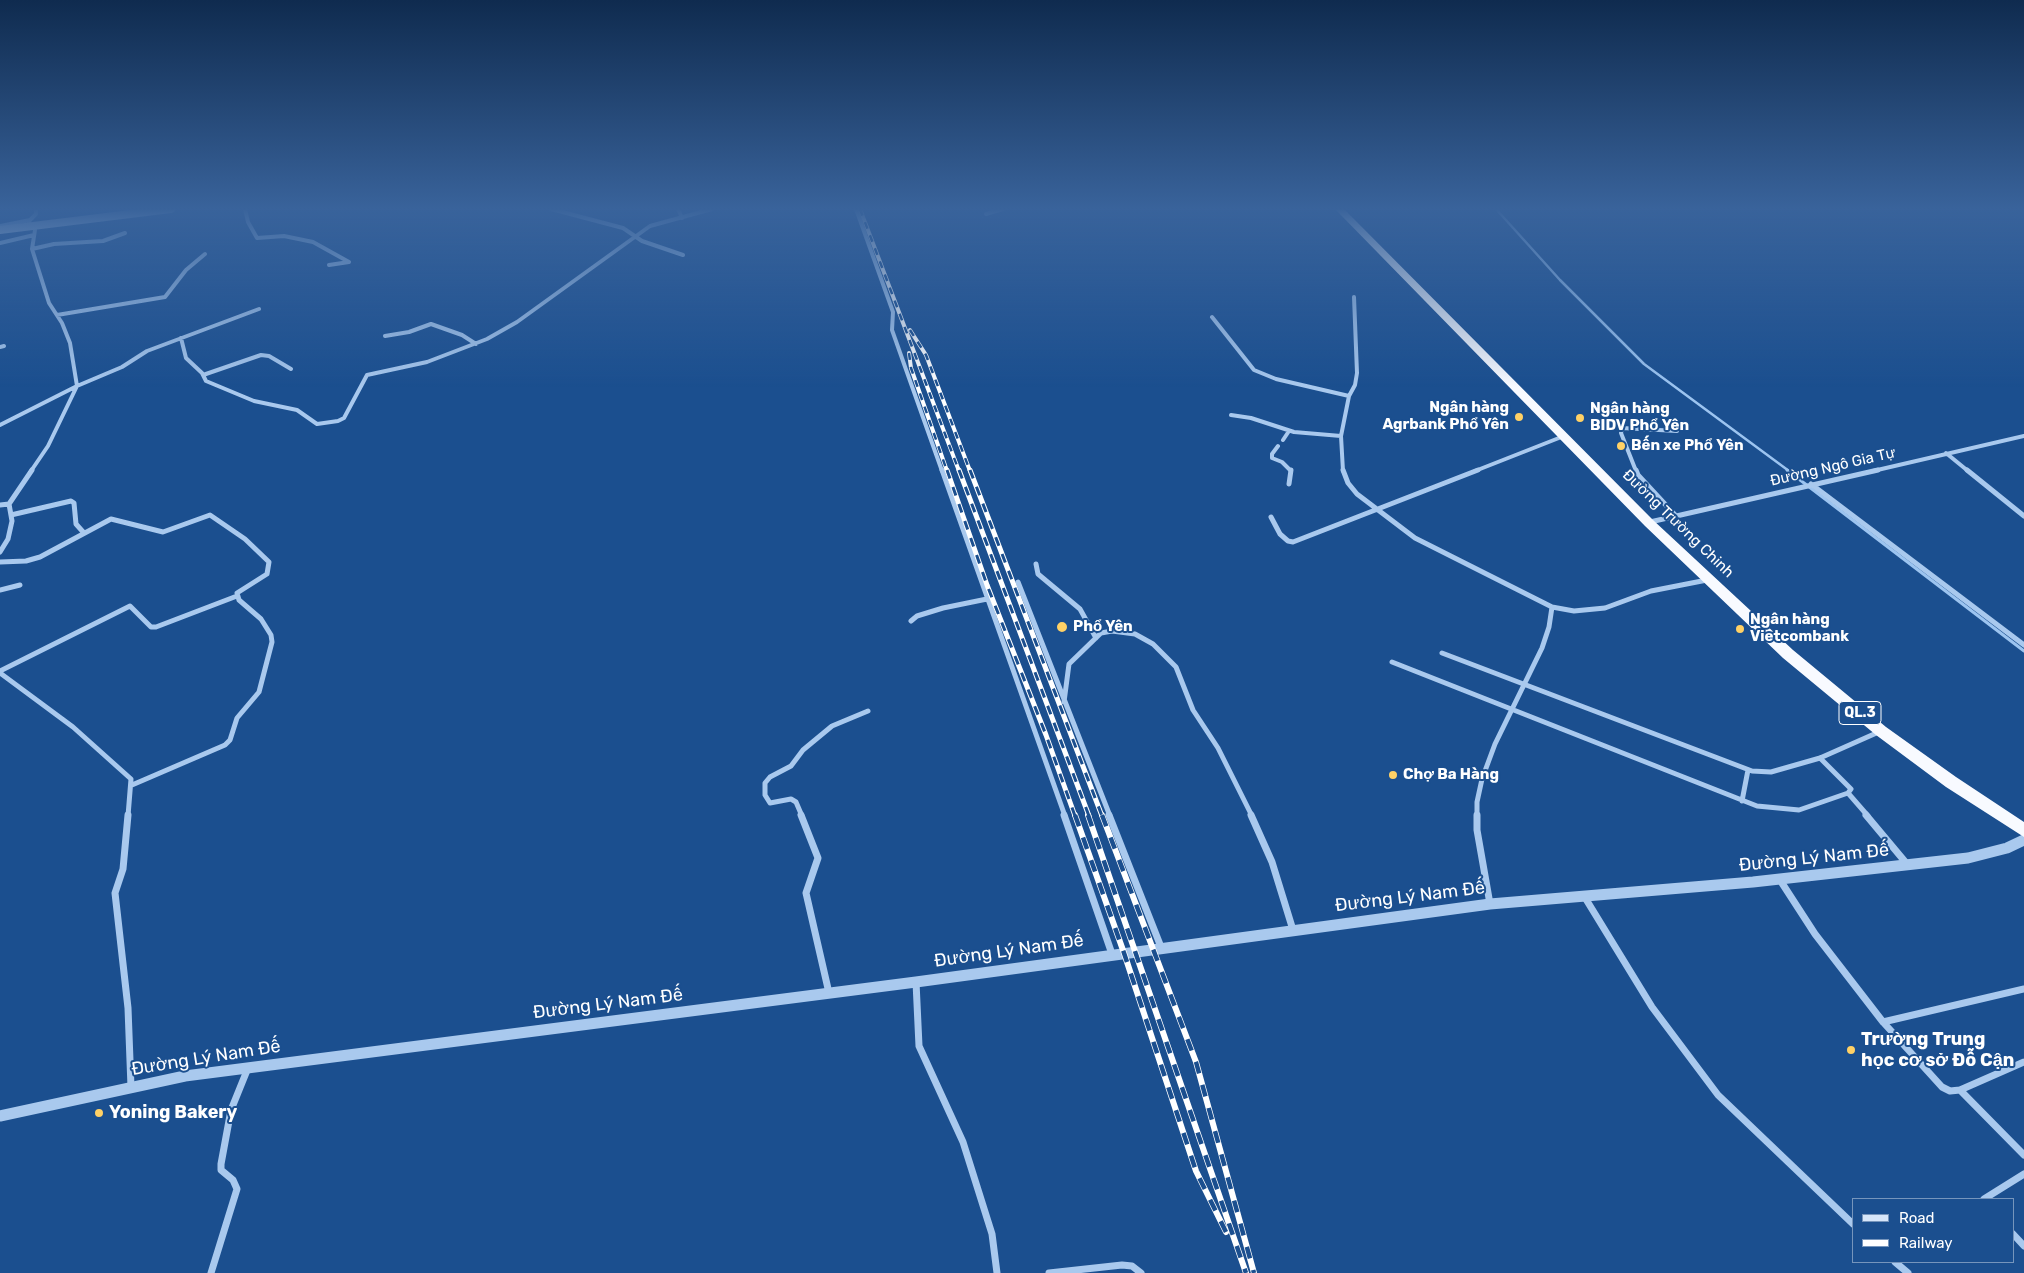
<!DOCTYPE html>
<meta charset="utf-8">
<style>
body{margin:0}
#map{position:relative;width:2024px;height:1273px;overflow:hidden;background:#1b4f8f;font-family:Rubik,sans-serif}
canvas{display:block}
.legend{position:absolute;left:1852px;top:1198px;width:162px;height:65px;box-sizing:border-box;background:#1b4f8f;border:1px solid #7695bc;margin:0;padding:6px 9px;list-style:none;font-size:15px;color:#fff}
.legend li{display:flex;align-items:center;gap:10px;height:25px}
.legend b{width:25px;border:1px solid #7695bc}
</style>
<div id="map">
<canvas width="2024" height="1273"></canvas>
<ul class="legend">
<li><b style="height:6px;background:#d6e6fa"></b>Road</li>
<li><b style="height:6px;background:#fff"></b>Railway</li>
</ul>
</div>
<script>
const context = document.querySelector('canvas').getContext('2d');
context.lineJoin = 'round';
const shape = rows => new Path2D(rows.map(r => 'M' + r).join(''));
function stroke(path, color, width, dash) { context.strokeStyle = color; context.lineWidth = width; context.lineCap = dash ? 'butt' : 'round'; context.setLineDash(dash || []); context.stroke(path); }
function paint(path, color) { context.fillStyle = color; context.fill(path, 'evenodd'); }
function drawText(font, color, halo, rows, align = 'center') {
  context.font = font + ' Rubik,sans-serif'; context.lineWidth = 4; context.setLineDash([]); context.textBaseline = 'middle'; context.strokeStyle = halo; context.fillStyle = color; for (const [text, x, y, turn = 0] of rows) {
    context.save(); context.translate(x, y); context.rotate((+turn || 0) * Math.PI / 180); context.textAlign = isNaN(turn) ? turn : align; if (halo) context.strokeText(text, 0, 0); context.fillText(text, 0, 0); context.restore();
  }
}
stroke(shape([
 [1496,209,1560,280,1644,364,1789,471]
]), '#9cc4f0', 2.5);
stroke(shape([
 [1787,470,2024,651]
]), '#9cc4f0', 3);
stroke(shape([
 [245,209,248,222,257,238,284,236,313,242,349,262,329,265],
 [551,209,623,228,642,241,683,255],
 [678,209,682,218],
 [856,209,893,312,892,330,942,471],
 [986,214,1003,209],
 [30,220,36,214,36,209],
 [0,226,30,220,28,225],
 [0,243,34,235],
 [32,249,54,244,103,241,125,233],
 [57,315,165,297,186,270,205,254],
 [1212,317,1254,370,1276,379,1349,396],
 [385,336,409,332,431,324,462,335,476,344],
 [181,338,186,358,202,373,206,381,254,401,297,410,317,424,338,421,344,418,367,375,427,362,487,339,517,322,650,226,712,209],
 [0,347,4,346],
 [203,375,261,355,269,356,291,369],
 [1231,415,1251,418,1294,432,1341,436],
 [0,425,77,386,122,367,147,351,259,309],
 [1283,440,1289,431],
 [1278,446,1272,454,1272,458,1282,462,1291,471],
 [1946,453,1968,471],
 [31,471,48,446,77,386,70,343,62,323,49,303,32,249,35,230],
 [1343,471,1341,436,1349,396,1355,385,1357,373,1354,297],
 [1475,471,1564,436],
 [1636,471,1621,433,1622,428,1677,431],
 [1873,471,2024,436]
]), '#a9c9ee', 4);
stroke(shape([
 [942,470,1065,816],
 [1343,470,1348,483,1357,494,1415,538,1552,607,1574,611,1605,608,1651,591,1707,580],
 [1636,470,1638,475,1676,516],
 [1967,470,2024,516],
 [1289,484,1291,470],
 [1811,484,2024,645],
 [9,504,32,470],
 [0,505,9,504,12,521,8,539,0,552],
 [11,515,71,501,74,503,76,524,84,533],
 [1271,517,1280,534,1288,541,1293,542,1478,470],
 [1650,522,1878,470],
 [0,562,26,561,40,557,111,519,163,532,210,515,245,539,269,562,267,574,237,593,239,600,261,619,271,635,272,642,259,692,237,718,230,740,225,745,132,785],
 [1036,564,1038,574,1080,609,1096,638],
 [1018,582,1110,816],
 [0,590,20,585],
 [911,621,917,616,943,608,987,599],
 [1442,653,1752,771,1771,772,1820,758,1881,731],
 [1392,662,1757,806,1799,810,1848,793,1851,789,1820,758],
 [0,671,130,606,151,627,156,627,237,596],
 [0,673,73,727,131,779,128,816],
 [1064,702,1069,664,1101,633,1112,631,1135,634,1153,644,1176,667,1193,710,1218,748,1252,816],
 [1848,793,1868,816],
 [1742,801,1748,770],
 [802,816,796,802,791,799,770,803,765,795,765,783,770,777,791,766,803,750,832,726,868,711],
 [1477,816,1477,802,1482,779,1495,744,1542,648,1549,627,1552,607]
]), '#a9c9ee', 5);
stroke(shape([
 [128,815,123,869,115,893,128,1008,131,1087],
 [801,815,818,858,806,893,829,993],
 [1064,815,1112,954],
 [1109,815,1161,947],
 [1251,815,1272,862,1293,930],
 [1477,815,1477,830,1490,904],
 [1866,815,1907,864],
 [1780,880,1815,934,1883,1022,1942,1087,1950,1091,1960,1090,2024,1062],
 [1584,896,1652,1007,1718,1095,1853,1224],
 [916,982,919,1046,963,1142,992,1234,997,1273],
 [1883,1022,2024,989],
 [1960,1090,2024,1155],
 [1984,1199,2024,1174],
 [2013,1234,2024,1246],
 [1895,1262,1908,1273],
 [211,1273,237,1189,233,1180,221,1170,221,1164,231,1110,248,1068],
 [1049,1273,1122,1265,1132,1266,1141,1273]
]), '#a9c9ee', 7);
stroke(shape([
 [0,1116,185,1076,916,982,1490,904,1753,882,1968,858,2007,848,2024,840]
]), '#a9c9ee', 11);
stroke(shape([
 [0,230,171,209]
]), '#d6e6fa', 8);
paint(shape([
 [1335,209,1344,209,1653,520,1793,650,1886,727,1956,777,2024,822,2024,837,1946,787,1876,735,1783,658,1645,526,1335,209]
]), '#f8faff');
const railFar2 = shape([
 [860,209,959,471],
 [910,330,926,355,970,471],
 [909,353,911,368,947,471]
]);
const railFar1 = shape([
 [947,470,987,585,1046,735,1075,816],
 [959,470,1089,816],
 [970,470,1102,816]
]);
const rail = shape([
 [1075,815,1124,953,1196,1171,1226,1232],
 [1088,815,1246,1273],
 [1102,815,1196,1062,1254,1273]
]);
stroke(railFar2, '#fff', 4);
stroke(railFar1, '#fff', 5);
stroke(rail, '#fff', 6);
stroke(railFar2, '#1b4f8f', 2.5, [7]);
stroke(railFar1, '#1b4f8f', 3, [9]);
stroke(rail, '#1b4f8f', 4.5, [12]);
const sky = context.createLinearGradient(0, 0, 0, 387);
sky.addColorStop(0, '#0f2b4f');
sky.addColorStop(0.54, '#39639b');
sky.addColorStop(1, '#39639b00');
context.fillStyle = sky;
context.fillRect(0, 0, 2024, 387);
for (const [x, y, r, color] of [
 [1519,417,5,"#ffd166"],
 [1580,418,5,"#ffd166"],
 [1621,446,5,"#ffd166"],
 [1062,627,6,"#ffd166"],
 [1740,629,5,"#ffd166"],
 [1393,775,5,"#ffd166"],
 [1851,1050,5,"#ffd166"],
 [99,1113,5,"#ffd166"]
]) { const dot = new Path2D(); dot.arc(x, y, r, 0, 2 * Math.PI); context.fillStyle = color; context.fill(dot); stroke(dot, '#1b4f8f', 2); }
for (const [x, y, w] of [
 [1860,713,42]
]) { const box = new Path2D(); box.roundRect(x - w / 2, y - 11.5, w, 23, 4); context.fillStyle = '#1b4f8f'; context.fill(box); stroke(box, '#fff', 1); }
drawText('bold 14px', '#fff', null, [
 ["QL.3",1860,713]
]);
drawText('bold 15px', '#fff', '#1b4f8f', [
 ["Ngân hàng",1509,408,"right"],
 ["Agrbank Phổ Yên",1509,425,"right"],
 ["Ngân hàng",1590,409],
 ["BIDV Phổ Yên",1590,426],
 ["Bến xe Phổ Yên",1631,446],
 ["Ngân hàng",1750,620],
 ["Vietcombank",1750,637],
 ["Phổ Yên",1073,627],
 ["Chợ Ba Hàng",1403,775]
], 'left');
drawText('15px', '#fff', '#1b4f8f', [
 ["Đường Ngô Gia Tự",1833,467,-13],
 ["Đường Trường Chinh",1678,524,44]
]);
drawText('18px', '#fff', '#1b4f8f', [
 ["Đường Lý Nam Đế",1814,858,-6],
 ["Đường Lý Nam Đế",1410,897,-7],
 ["Đường Lý Nam Đế",1009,951,-8],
 ["Đường Lý Nam Đế",608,1004,-7],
 ["Đường Lý Nam Đế",206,1058,-9]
]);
drawText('bold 18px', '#fff', '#1b4f8f', [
 ["Trường Trung",1861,1040],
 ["học cơ sở Đỗ Cận",1861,1061],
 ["Yoning Bakery",109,1113]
], 'left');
</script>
